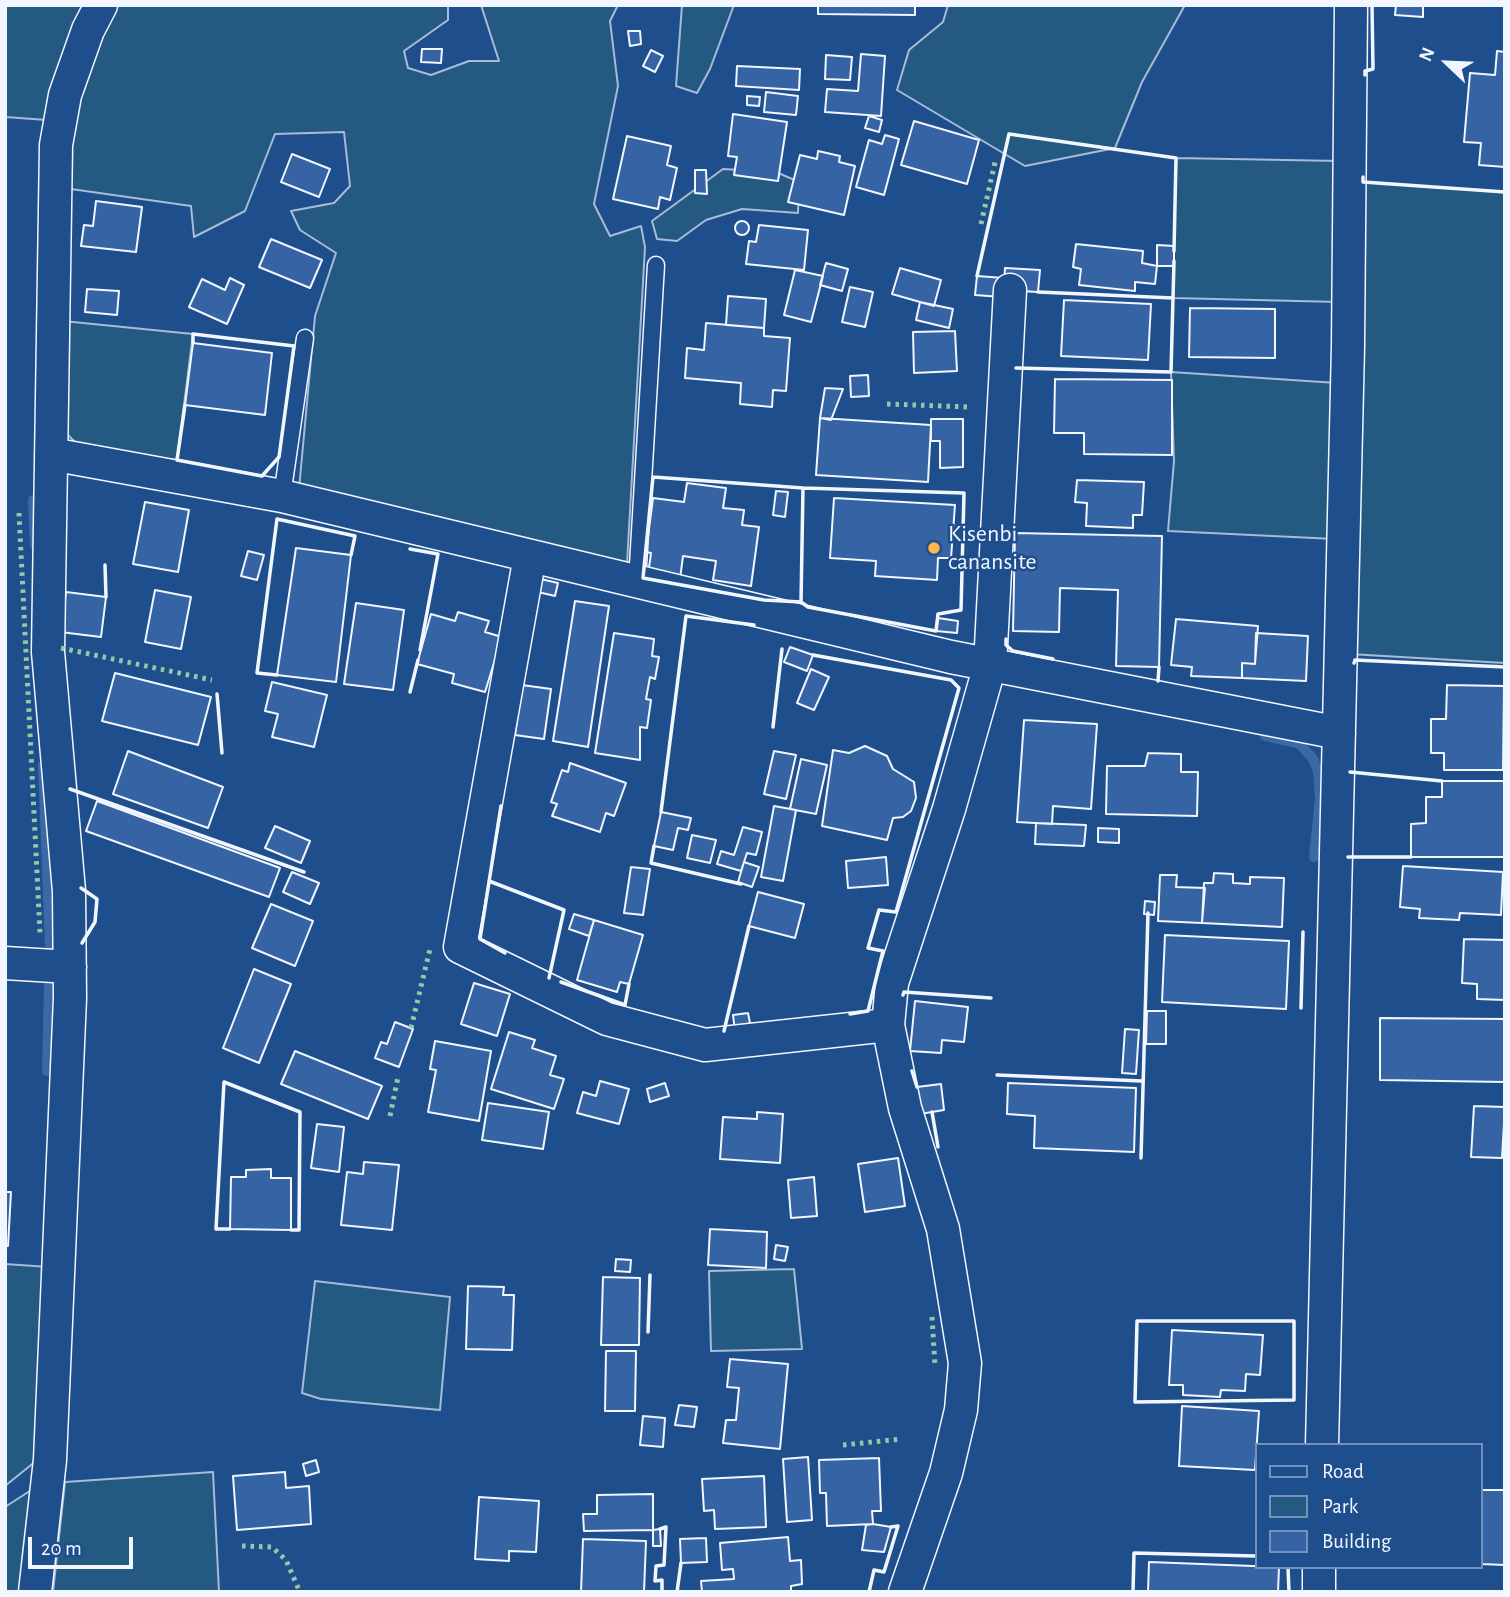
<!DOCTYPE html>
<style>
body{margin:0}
#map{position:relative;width:1510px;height:1597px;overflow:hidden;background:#1f4e8c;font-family:"Alegreya Sans",sans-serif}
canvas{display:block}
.frame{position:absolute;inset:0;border:7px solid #f2f6ff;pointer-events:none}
.legend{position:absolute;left:1255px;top:1443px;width:228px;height:126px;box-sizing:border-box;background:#1f4e8c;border:2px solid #7391ba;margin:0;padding:9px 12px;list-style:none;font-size:21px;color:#f2f6ff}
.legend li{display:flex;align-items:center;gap:14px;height:35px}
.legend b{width:35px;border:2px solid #7391ba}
.north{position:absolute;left:1412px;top:28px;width:70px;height:70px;-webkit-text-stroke:5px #1f4e8c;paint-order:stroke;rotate:293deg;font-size:19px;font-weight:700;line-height:28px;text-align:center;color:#f2f6ff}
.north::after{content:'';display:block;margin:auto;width:24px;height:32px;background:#f2f6ff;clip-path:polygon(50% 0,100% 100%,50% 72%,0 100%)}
.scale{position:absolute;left:28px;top:1537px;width:105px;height:32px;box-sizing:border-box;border:4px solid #f2f6ff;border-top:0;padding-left:9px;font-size:21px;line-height:24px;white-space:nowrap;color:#f2f6ff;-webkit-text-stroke:5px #1f4e8c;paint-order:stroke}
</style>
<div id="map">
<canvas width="1510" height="1597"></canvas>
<div class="frame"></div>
<ul class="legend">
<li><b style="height:9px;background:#1f4e8c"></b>Road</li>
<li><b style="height:19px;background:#245a82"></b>Park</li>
<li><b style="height:19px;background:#3563a3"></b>Building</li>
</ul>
<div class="north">N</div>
<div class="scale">20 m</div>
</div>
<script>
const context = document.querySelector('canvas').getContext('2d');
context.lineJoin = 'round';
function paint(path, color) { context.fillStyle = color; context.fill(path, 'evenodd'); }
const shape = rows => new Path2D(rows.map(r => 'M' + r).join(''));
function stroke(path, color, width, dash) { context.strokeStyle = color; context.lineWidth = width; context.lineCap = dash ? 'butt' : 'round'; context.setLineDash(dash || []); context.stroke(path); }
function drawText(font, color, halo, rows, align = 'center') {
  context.font = font + ' "Alegreya Sans",sans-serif'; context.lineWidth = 5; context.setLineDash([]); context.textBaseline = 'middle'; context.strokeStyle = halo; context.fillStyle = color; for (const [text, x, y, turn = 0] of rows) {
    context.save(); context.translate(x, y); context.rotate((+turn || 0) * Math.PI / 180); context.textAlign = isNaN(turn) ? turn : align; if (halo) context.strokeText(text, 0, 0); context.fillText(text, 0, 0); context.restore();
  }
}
const green = shape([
 [5,5,448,5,448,20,404,51,408,68,431,75,469,61,499,61,481,5,618,5,610,21,618,86,594,204,610,236,641,226,645,247,627,564,299,489,315,316,336,253,300,230,291,211,334,203,350,186,344,132,275,134,245,211,194,237,191,206,64,188,47,120,5,117,5,5],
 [682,5,734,5,710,69,697,93,676,86,682,5],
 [948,5,1185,5,1142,82,1115,148,1025,166,897,90,909,50,943,22,948,5],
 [1176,158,1340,161,1339,302,1173,298,1176,158],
 [723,169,776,172,799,182,798,213,742,209,706,220,677,241,657,239,652,221,723,169],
 [1363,182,1505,192,1505,663,1349,654,1363,182],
 [63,321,193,334,177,460,98,451,78,445,59,426,63,321],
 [1171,372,1337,383,1335,539,1168,531,1174,461,1171,372],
 [5,1264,49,1267,36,1461,5,1486,5,1264],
 [794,1269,802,1349,711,1351,709,1271,794,1269],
 [315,1281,450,1297,440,1410,321,1399,302,1393,315,1281],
 [213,1472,219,1592,53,1592,65,1482,213,1472],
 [36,1487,27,1592,5,1592,5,1507,36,1487]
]);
paint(green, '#245a82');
stroke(green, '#a8bbd7', 2);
stroke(shape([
 [33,500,35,546],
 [1265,736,1300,744,1313,759,1318,771,1320,798,1314,857],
 [43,765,50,948],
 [47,1071,49,984]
]), '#3b69a3', 10);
const building = shape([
 [818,5,915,5,915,15,818,14,818,5],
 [1396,5,1423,5,1423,17,1395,15,1396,5],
 [628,31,640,31,641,44,630,46,628,31],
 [422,49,442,49,441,63,421,62,422,49],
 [651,50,663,56,655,72,643,66,651,50],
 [1497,51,1505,52,1505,167,1479,165,1481,143,1464,142,1470,73,1495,75,1497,51],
 [861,54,885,56,881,116,825,112,827,89,858,91,861,54],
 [826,55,852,57,850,80,825,79,826,55],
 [737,66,800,69,799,90,736,86,737,66],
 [766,92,798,96,796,115,764,112,766,92],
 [747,96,760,97,759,106,747,105,747,96],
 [733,114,787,122,778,181,734,175,737,157,728,156,733,114],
 [869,116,882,120,879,132,865,128,869,116],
 [914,121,979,140,967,184,901,165,914,121],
 [885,135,899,139,884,195,856,187,869,140,882,144,885,135],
 [627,136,671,146,667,165,677,168,670,200,660,197,658,209,613,199,627,136],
 [818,151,840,156,839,162,855,166,844,215,788,202,800,155,817,159,818,151],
 [292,154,330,169,319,197,281,182,292,154],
 [695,170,706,170,707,194,695,193,695,170],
 [96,201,142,207,136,252,81,246,84,225,93,226,96,201],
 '735 228a7 7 0 1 1 14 0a7 7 0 1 1-14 0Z',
 [759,225,808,230,804,270,746,264,749,241,756,242,759,225],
 [271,239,322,260,310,288,259,267,271,239],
 [1076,244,1143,251,1142,263,1157,266,1155,284,1135,282,1135,291,1079,285,1081,269,1073,267,1076,244],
 [1157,245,1174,246,1174,266,1157,266,1157,245],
 [826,263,848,269,842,291,820,285,826,263],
 [900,268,941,280,934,306,892,294,900,268],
 [1005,268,1040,270,1038,292,1004,290,1005,268],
 [795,270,823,276,811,322,784,315,795,270],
 [977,276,1004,278,1002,297,975,295,977,276],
 [230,278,244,285,227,324,189,307,202,279,225,290,230,278],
 [850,287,873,292,865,327,842,322,850,287],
 [87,289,119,291,117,315,85,312,87,289],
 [728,296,766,299,764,328,726,325,728,296],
 [1064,300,1151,304,1148,360,1061,356,1064,300],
 [920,302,953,309,949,328,916,320,920,302],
 [1190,308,1275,309,1275,358,1189,357,1190,308],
 [706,323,764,328,764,336,790,338,786,391,773,390,772,407,740,404,741,383,685,378,687,348,704,350,706,323],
 [955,331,957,371,914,373,913,332,955,331],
 [193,343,272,353,265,415,185,405,193,343],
 [868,375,869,396,851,397,850,376,868,375],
 [1055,379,1172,380,1172,455,1084,454,1084,433,1054,433,1055,379],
 [825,388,843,389,831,420,820,418,825,388],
 [820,418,931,425,928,482,816,475,820,418],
 [931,419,963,419,963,467,940,468,940,441,931,441,931,419],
 [1077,480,1144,482,1142,515,1133,515,1133,528,1086,526,1087,503,1075,502,1077,480],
 [687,483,726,488,723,508,744,510,742,525,759,527,751,586,713,580,716,561,683,556,680,579,648,575,651,553,646,552,653,498,684,502,687,483],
 [776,491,788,492,785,517,773,515,776,491],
 [834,498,955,505,951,558,938,558,937,580,875,576,876,561,830,558,834,498],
 [145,502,189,510,178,572,133,564,145,502],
 [1015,533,1162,536,1159,667,1116,666,1118,590,1060,588,1059,632,1013,631,1015,533],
 [296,548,351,555,336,682,277,675,296,548],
 [248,551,264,555,257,580,241,576,248,551],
 [541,579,558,583,555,596,538,592,541,579],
 [155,590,191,597,181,649,145,642,155,590],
 [66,592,106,597,101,637,60,632,66,592],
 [575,601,609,606,588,747,553,741,575,601],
 [356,603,404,610,393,690,344,684,356,603],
 [458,612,489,621,485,632,502,637,485,692,452,683,454,674,417,664,431,614,455,621,458,612],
 [938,618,958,621,957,633,936,631,938,618],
 [1176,619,1258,626,1255,664,1242,663,1242,678,1191,676,1192,667,1171,665,1176,619],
 [614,633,654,639,652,656,659,657,655,679,650,677,646,699,651,700,647,728,640,727,640,760,595,753,614,633],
 [1256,633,1308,636,1306,681,1242,678,1242,663,1255,664,1256,633],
 [790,647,813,655,807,671,784,662,790,647],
 [811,669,829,677,814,710,797,703,811,669],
 [115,673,211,697,198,745,102,721,115,673],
 [272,682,327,695,314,747,272,737,278,714,265,711,272,682],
 [522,685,551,689,544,739,515,735,522,685],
 [1447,685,1504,686,1503,770,1444,770,1444,753,1431,753,1431,719,1446,719,1447,685],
 [1024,720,1097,724,1091,809,1053,806,1052,824,1017,822,1024,720],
 [865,746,887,756,893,769,914,782,916,798,911,811,903,817,893,818,887,840,822,826,833,750,849,753,865,746],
 [128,751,223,787,208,828,113,794,128,751],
 [774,751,796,755,786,799,764,794,774,751],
 [1148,753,1181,754,1181,772,1198,772,1197,816,1106,814,1107,766,1145,766,1148,753],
 [801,759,827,765,816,814,790,809,801,759],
 [570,763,626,783,614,816,606,813,600,832,552,816,557,804,551,802,562,770,568,772,570,763],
 [1442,781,1505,781,1505,857,1411,857,1411,824,1426,823,1426,797,1442,797,1442,781],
 [97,801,280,868,269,897,86,831,97,801],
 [774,806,796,810,783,881,761,877,774,806],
 [661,812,691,818,688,830,678,828,673,850,654,846,661,812],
 [1036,823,1086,825,1084,846,1035,844,1036,823],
 [275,826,310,841,301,863,265,848,275,826],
 [743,827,762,832,756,855,747,853,741,871,717,864,721,851,734,855,743,827],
 [1098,828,1119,829,1119,843,1098,842,1098,828],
 [692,835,716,840,710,863,687,858,692,835],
 [886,857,888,885,848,888,846,861,886,857],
 [744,862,759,867,752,887,738,882,744,862],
 [1403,866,1503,872,1501,915,1460,913,1459,920,1419,918,1420,909,1400,907,1403,866],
 [631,867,650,869,643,915,624,913,631,867],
 [292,872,319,883,310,904,283,892,292,872],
 [1214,873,1233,874,1233,883,1250,884,1250,877,1284,878,1282,927,1202,923,1204,883,1213,883,1214,873],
 [1160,875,1177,875,1176,887,1205,888,1202,923,1158,921,1160,875],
 [758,892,804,904,795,938,749,926,758,892],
 [1145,901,1155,902,1154,915,1144,914,1145,901],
 [271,904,313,921,295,966,252,948,271,904],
 [574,914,594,920,589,936,569,929,574,914],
 [594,920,643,935,629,984,620,982,617,992,577,980,594,920],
 [1165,935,1289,941,1286,1009,1162,1002,1165,935],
 [1464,939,1505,940,1505,1000,1477,999,1477,984,1462,983,1464,939],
 [254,969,291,984,259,1063,223,1048,254,969],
 [474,983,510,994,497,1036,461,1024,474,983],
 [915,1001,968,1007,964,1042,942,1040,941,1053,910,1051,915,1001],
 [1147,1011,1166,1011,1166,1044,1146,1044,1147,1011],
 [748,1013,751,1028,735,1031,733,1015,748,1013],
 [1380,1018,1505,1019,1505,1082,1380,1080,1380,1018],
 [395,1022,413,1029,399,1067,375,1058,381,1042,387,1044,395,1022],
 [1125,1029,1139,1030,1136,1074,1122,1073,1125,1029],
 [509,1032,535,1040,532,1048,556,1056,550,1075,564,1079,554,1109,491,1089,509,1032],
 [435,1041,491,1051,479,1121,428,1112,436,1070,430,1069,435,1041],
 [295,1051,382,1086,368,1119,281,1084,295,1051],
 [600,1081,629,1089,619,1124,577,1113,583,1092,596,1096,600,1081],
 [665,1083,669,1096,650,1102,647,1089,665,1083],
 [1008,1083,1136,1088,1134,1152,1034,1148,1035,1116,1007,1114,1008,1083],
 [941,1084,944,1110,920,1114,917,1087,941,1084],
 [488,1103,549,1112,543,1149,482,1140,488,1103],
 [1474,1106,1505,1107,1502,1158,1471,1157,1474,1106],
 [757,1112,783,1114,780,1163,720,1159,723,1117,757,1119,757,1112],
 [317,1124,344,1127,339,1172,311,1168,317,1124],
 [898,1158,905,1206,865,1212,858,1164,898,1158],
 [364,1162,399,1165,392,1230,341,1225,347,1172,363,1174,364,1162],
 [271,1169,271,1178,291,1178,291,1230,230,1229,231,1177,246,1177,246,1170,271,1169],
 [814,1177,817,1216,791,1218,788,1180,814,1177],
 [5,1192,11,1192,8,1246,5,1246,5,1192],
 [710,1229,767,1232,766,1268,708,1265,710,1229],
 [776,1245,788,1247,785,1261,774,1259,776,1245],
 [616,1259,631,1260,630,1272,615,1271,616,1259],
 [603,1277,640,1278,639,1345,601,1345,603,1277],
 [468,1286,504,1287,503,1295,514,1295,512,1350,466,1349,468,1286],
 [1172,1330,1263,1335,1260,1375,1246,1374,1245,1391,1221,1390,1220,1397,1183,1395,1183,1385,1169,1385,1172,1330],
 [606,1351,636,1351,635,1411,605,1411,606,1351],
 [730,1359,788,1364,780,1449,723,1443,726,1420,736,1420,739,1388,727,1387,730,1359],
 [679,1405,697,1407,694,1427,675,1425,679,1405],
 [1182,1406,1259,1411,1255,1470,1179,1466,1182,1406],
 [643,1416,665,1418,663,1447,640,1445,643,1416],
 [808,1457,812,1520,787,1522,783,1459,808,1457],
 [879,1458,881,1511,872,1511,873,1524,827,1526,826,1493,820,1493,819,1460,879,1458],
 [316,1460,319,1472,306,1476,303,1464,316,1460],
 [285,1472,286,1488,309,1486,311,1524,237,1530,233,1476,285,1472],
 [764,1476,766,1527,715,1529,714,1510,704,1511,702,1479,764,1476],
 [1480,1490,1505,1490,1505,1565,1480,1564,1480,1490],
 [653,1494,653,1530,584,1531,583,1514,597,1514,597,1495,653,1494],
 [479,1497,539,1501,536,1552,509,1551,509,1561,475,1559,479,1497],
 [873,1524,891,1527,884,1552,862,1550,866,1525,873,1524],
 [660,1529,661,1546,653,1546,653,1530,660,1529],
 [788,1537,790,1561,801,1560,802,1584,791,1586,791,1592,702,1592,701,1581,734,1579,733,1569,722,1570,720,1543,788,1537],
 [706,1538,707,1562,681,1563,680,1539,706,1538],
 [583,1539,646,1541,644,1592,581,1592,583,1539],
 [1149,1562,1279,1567,1278,1592,1148,1592,1149,1562]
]);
paint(building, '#3563a3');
stroke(building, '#f2f6ff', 2);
const service = shape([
 [282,496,305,338],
 [637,582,656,265]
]);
const minor = shape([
 [51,454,282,496,951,657,1339,733],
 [530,556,460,947,607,1019,705,1045,888,1025],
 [5,963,70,967],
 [1322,1445,1348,346,1351,5],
 [35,1592,50,1460,70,998,69,891,48,652,56,145,65,95,88,30,101,5],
 [905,1592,946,1473,961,1410,965,1363,943,1229,905,1108,888,1025,892,983,949,809,990,665,1010,290],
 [1319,1592,1319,1567]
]);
stroke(service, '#f2f6ff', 19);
stroke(minor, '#f2f6ff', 35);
stroke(service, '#1f4e8c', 16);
stroke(minor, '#1f4e8c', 32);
stroke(shape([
 [981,224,996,158],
 [887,404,969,407],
 [19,513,40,933],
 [61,648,212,680],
 [411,1028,430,949],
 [390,1116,398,1077],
 [932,1317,935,1366],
 [843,1445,901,1439],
 [242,1546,272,1547,286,1560,299,1590]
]), '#97c8a6', 5, [3.5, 5]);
stroke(shape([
 [1365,75,1365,71,1373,69,1372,5],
 [1363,177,1363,182,1505,192],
 [977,276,1009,134,1176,158,1174,251],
 [1038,292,1173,298],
 [1016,368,1171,372,1174,261],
 [185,405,177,460,262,476,279,457,294,346,193,334,193,343],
 [653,477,803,488,801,602,764,600,643,578,653,477],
 [410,549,438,554,420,650],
 [105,565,106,597],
 [801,602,808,607,936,631,938,614,961,610,964,493,803,488],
 [1006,639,1006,645,1013,651,1053,659],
 [813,655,951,680,959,688,896,912,879,910,868,948,883,951,868,1011,850,1014],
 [1354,663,1355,660,1505,667],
 [277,675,257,673,277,519,355,536,351,555],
 [1158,681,1159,667],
 [410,692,418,660],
 [217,694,222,753],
 [773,727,782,649],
 [1350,772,1442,781],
 [70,789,304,872],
 [501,806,480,939,505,953],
 [661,812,686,616,754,625],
 [654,846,651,863,741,884],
 [1348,857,1411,857],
 [489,881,564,910,549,978],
 [81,888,97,899,95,922,82,943],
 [561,982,625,1005,629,984],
 [903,995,904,992,991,998],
 [1301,1008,1303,932],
 [724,1031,749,926],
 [912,1071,917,1087],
 [997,1075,1142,1081],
 [932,1112,938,1147],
 [1141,1158,1148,913],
 [230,1229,216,1229,224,1082,300,1112,299,1230,291,1230],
 [1137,1321,1294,1321,1294,1400,1135,1402,1137,1321],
 [648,1332,650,1275],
 [660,1529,666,1527,664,1565,656,1566,655,1581,662,1580,662,1592],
 [1288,1567,1289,1592],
 [677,1592,681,1563],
 [869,1592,874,1570,884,1572,898,1526,891,1527],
 [1133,1592,1134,1553,1256,1556]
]), '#f2f6ff', 3.5);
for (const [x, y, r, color] of [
 [934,548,7,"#ffb74d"]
]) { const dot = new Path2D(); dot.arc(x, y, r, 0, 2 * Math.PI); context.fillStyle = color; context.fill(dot); stroke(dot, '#1f4e8c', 2.5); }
drawText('24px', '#f2f6ff', '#1f4e8c', [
 ["Kisenbi",948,534],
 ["canansite",948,562]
], 'left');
</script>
